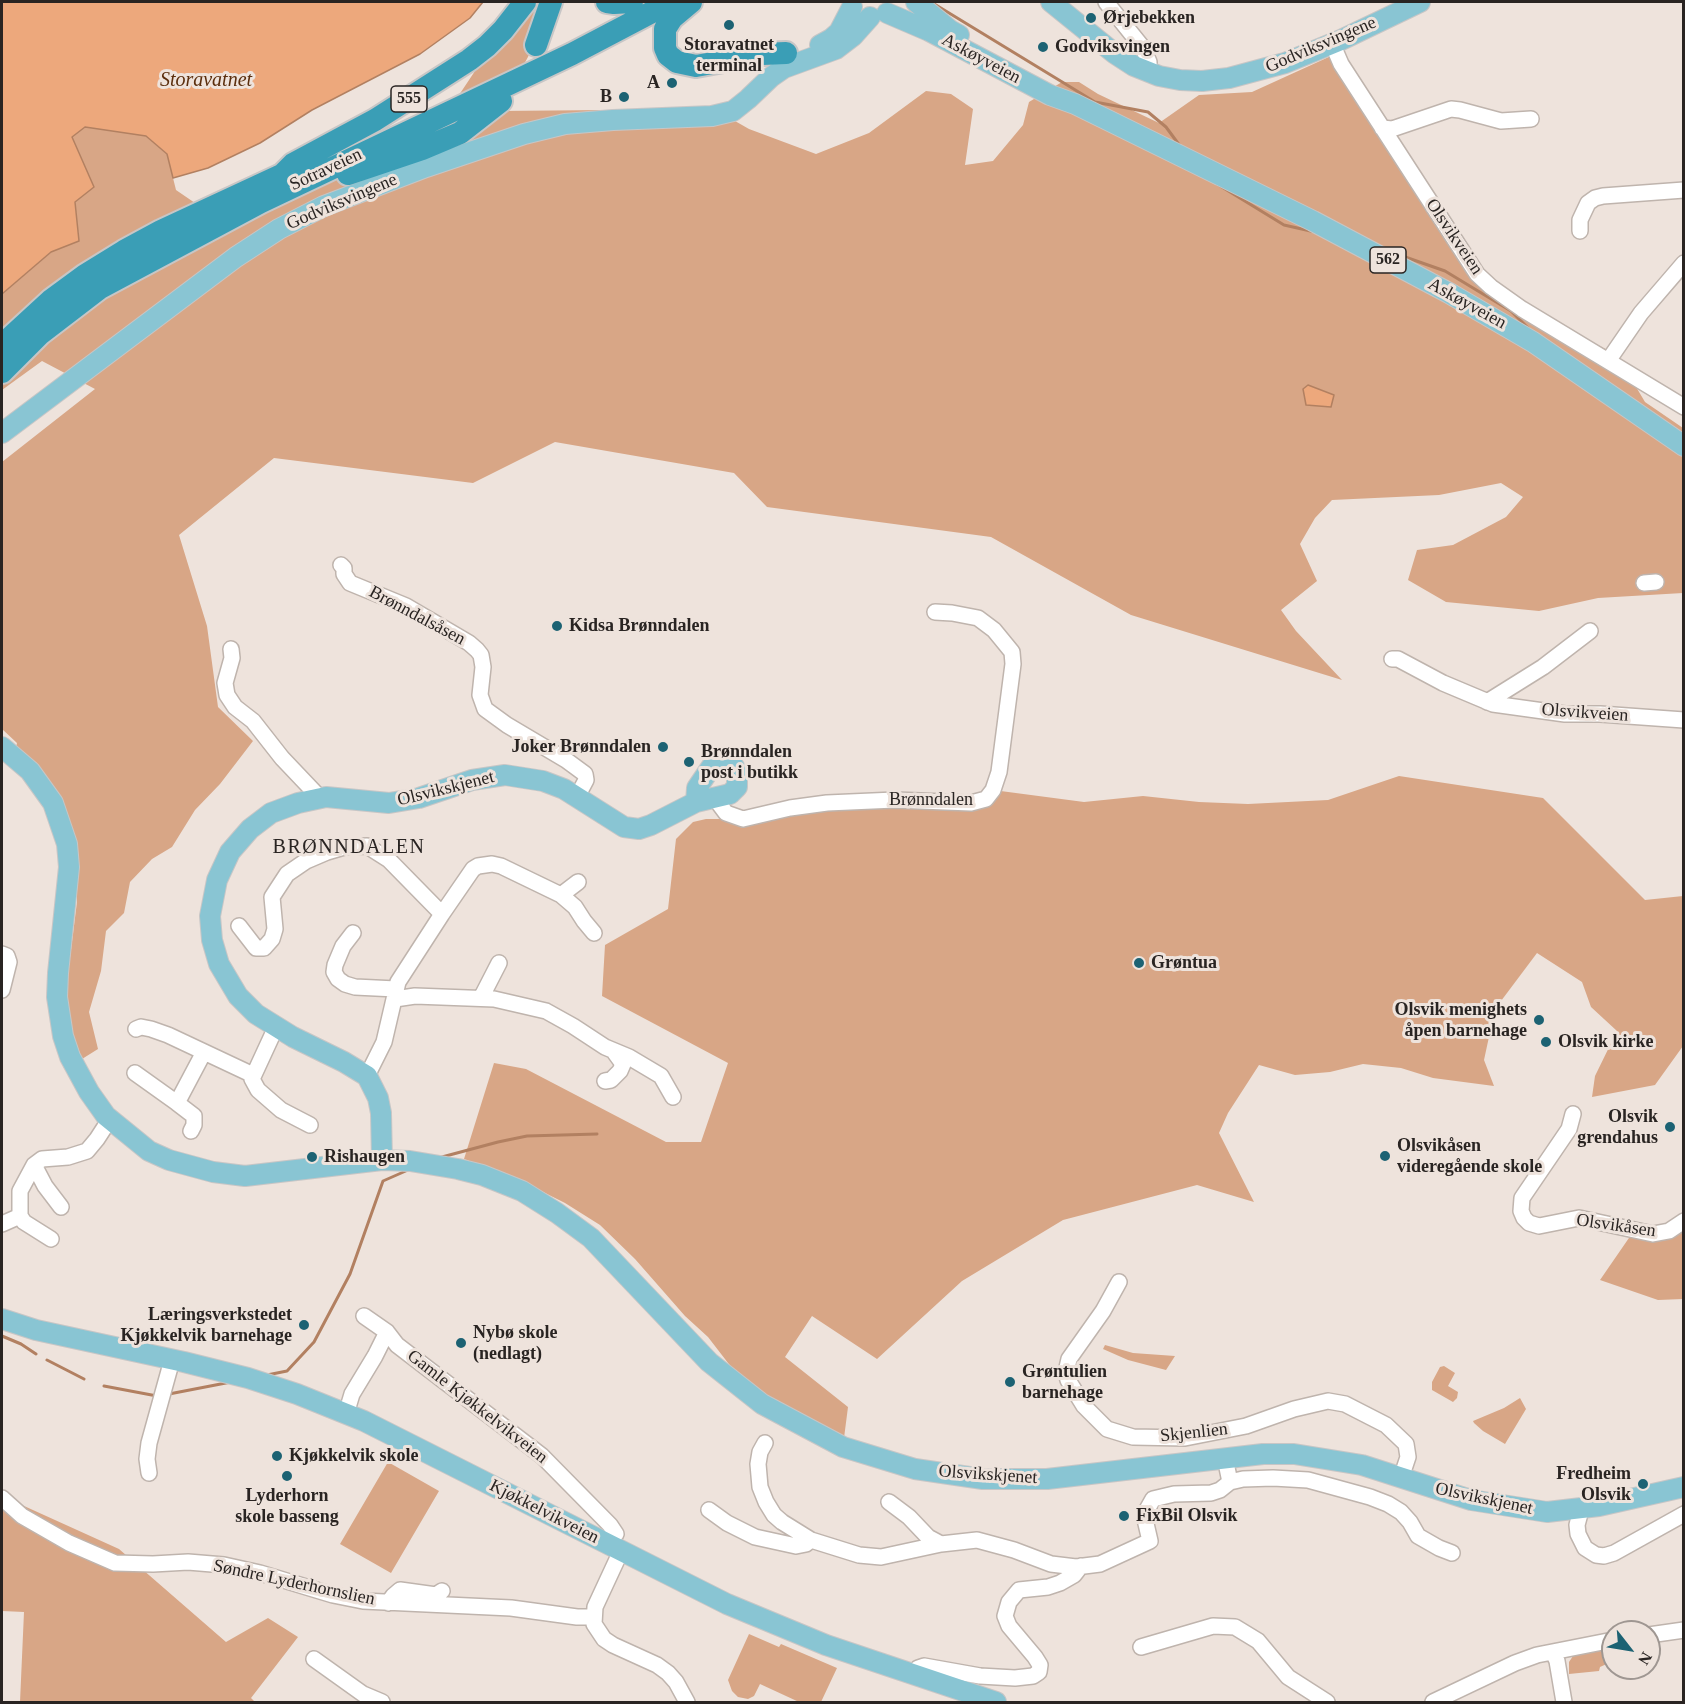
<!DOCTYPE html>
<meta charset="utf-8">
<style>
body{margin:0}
#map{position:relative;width:1685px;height:1704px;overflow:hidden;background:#eee3dc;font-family:"Times New Roman",serif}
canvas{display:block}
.frame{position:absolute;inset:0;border:3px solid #292422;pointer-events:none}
.north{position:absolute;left:1601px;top:1620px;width:60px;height:60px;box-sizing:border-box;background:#eee3dc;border:2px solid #9f9792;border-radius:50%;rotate:121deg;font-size:16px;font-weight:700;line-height:24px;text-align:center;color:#292422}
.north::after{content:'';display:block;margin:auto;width:21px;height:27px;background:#1c6273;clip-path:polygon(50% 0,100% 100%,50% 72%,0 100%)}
</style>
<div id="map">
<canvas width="1685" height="1704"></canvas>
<div class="frame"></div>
<div class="north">N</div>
</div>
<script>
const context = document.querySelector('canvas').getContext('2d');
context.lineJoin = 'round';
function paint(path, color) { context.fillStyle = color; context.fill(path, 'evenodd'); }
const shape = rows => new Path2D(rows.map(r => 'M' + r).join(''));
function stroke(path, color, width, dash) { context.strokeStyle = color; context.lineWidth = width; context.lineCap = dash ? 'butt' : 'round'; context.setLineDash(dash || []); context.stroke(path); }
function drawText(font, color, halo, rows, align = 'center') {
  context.font = font + ' "Times New Roman",serif'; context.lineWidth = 6; context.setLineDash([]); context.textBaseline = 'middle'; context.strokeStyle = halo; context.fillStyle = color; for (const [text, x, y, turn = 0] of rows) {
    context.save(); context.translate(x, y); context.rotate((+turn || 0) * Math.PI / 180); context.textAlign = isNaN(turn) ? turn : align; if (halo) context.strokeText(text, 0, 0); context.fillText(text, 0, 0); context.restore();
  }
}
paint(shape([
 [521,2,562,2,544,27,499,111,714,109,749,129,816,154,869,133,926,91,951,94,973,109,965,165,993,161,1023,125,1029,102,1062,82,1079,82,1098,94,1159,123,1199,95,1252,92,1331,56,1478,282,1617,355,1645,402,1683,428,1683,593,1598,598,1539,611,1446,602,1408,580,1417,550,1453,545,1506,517,1523,497,1501,483,1439,495,1332,500,1315,518,1300,544,1317,581,1281,610,1296,631,1342,680,1131,615,991,537,767,507,734,473,555,442,473,483,274,458,179,535,207,626,218,707,253,741,220,784,195,810,172,847,152,859,130,882,124,913,106,931,101,971,89,1012,98,1049,82,1059,69,1024,66,989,77,902,77,859,15,752,17,743,2,729,2,462,95,389,42,361,2,390,2,294,51,252,79,240,75,202,93,187,72,137,85,126,146,136,167,154,176,190,195,203,443,119],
 [1399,776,1543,798,1645,900,1683,896,1683,1046,1655,1085,1592,1097,1595,1076,1617,1031,1591,1007,1582,982,1537,953,1495,1009,1484,1060,1494,1086,1433,1078,1401,1068,1363,1064,1330,1072,1295,1075,1259,1065,1228,1113,1219,1133,1254,1202,1197,1185,1063,1220,962,1281,877,1359,812,1316,785,1357,848,1407,844,1438,745,1385,708,1337,685,1316,635,1259,600,1225,565,1203,523,1182,464,1159,494,1063,526,1069,666,1142,701,1142,728,1063,602,996,605,945,668,909,676,839,693,822,706,819,743,819,790,808,971,803,993,790,1084,802,1143,796,1199,802,1248,804,1328,800],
 [1683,1224,1683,1299,1658,1300,1600,1280,1631,1235],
 [1105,1345,1133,1353,1175,1356,1166,1370,1128,1360,1103,1349],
 [1444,1366,1455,1373,1448,1386,1458,1392,1457,1398,1453,1402,1432,1390,1432,1382,1440,1367],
 [1520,1398,1526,1409,1505,1444,1483,1431,1474,1423,1473,1421,1504,1408],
 [388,1462,439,1491,391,1573,340,1544],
 [2,1496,119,1549,226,1642,268,1618,298,1637,251,1698,255,1702,20,1702,24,1612,2,1611],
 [749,1634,779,1647,781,1644,837,1668,821,1702,799,1702,760,1684,754,1696,748,1699,738,1697,732,1691,728,1680],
 [1613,1647,1611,1662,1600,1667,1599,1671,1569,1674,1569,1662,1573,1656,1581,1652]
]), '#d8a686');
const water = shape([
 [2,2,483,2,470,18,420,54,312,110,260,143,208,168,173,178,167,154,146,136,85,127,72,137,94,187,75,202,79,241,51,252,2,294,2,2],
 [1308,385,1334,395,1331,407,1306,405,1303,389,1308,385]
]);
paint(water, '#eda87c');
stroke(water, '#b28061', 1.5);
stroke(shape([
 [931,2,1095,102,1148,112,1166,127,1180,146],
 [1217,184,1284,225,1315,232],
 [1391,252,1445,271,1511,311,1530,330],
 [442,1157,498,1142,527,1136,597,1134],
 [2,1336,21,1344,36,1354],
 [47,1360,84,1379],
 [267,1375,287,1371,314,1342,350,1274,383,1181,408,1170],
 [104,1386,157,1396],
 [169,1394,231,1382]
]), '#b28061', 3);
const minor = shape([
 [1106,2,1143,48,1149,62,1149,72],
 [1332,43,1341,64,1477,274,1491,287,1522,309,1684,407],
 [1382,128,1392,129,1451,109,1460,110,1501,121,1531,119],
 [1580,231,1580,220,1588,203,1595,198,1603,196,1684,190],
 [1608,361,1641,313,1684,263],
 [341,565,344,568,344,574,350,583,406,606,469,643,477,650,481,655,483,667,480,695,485,709,507,725,566,760,585,774,586,780,577,797],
 [1644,583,1656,582],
 [231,649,232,658,225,683,227,695,235,707,253,721,282,758,320,798],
 [1392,659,1398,659,1443,683,1493,704,1565,714,1600,714,1684,720],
 [1487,702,1543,667,1590,631],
 [717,797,720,805,726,813,743,819,790,808,827,803,895,800,971,803,986,799,993,790,999,772,1013,664,1012,652,994,630,978,618,952,613,935,612],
 [561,895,578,882],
 [239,926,256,948,264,948,272,939,275,929,272,897,287,874,306,861,327,852,344,847,367,846,389,860,442,914],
 [353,933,343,946,335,965,334,972,338,979,345,984,355,987,396,989],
 [2,954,7,956,9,962,2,990],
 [481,998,499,963],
 [395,999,415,996,494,999,546,1011,573,1026,605,1047,629,1057,661,1076,673,1097],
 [276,1027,252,1079,258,1090,281,1110,310,1125],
 [136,1029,141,1027,151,1029,168,1035,253,1075],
 [135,1073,177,1103,204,1052],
 [367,1076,384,1042,398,982,442,914,473,869,478,866,492,864,501,866,561,895,575,907,584,921,594,933],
 [605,1081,611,1080,620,1071,623,1064,615,1053],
 [177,1103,194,1116,194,1125,191,1131],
 [1573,1114,1569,1129,1522,1198,1521,1211,1524,1218,1529,1223,1539,1226,1579,1218,1653,1234,1669,1231,1684,1221],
 [34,1165,45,1186,61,1207],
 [20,1216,24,1222,51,1239],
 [2,1224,20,1216,20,1191,34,1165,42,1159,68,1157,87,1151,97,1139,110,1119],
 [1119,1282,1103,1311,1069,1359,1066,1372,1068,1380,1084,1406,1107,1429,1133,1437,1185,1438,1246,1426,1294,1409,1328,1401,1345,1404,1386,1425,1406,1444,1408,1457,1401,1478],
 [364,1316,387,1332,397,1345,542,1456,610,1525,616,1534],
 [346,1414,352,1394,375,1356,387,1332],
 [765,1443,760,1452,758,1464,760,1487,766,1502,774,1515,782,1522,811,1540,859,1555,881,1557,941,1544,977,1540,1014,1550,1051,1564,1076,1567,1100,1564,1150,1541,1144,1515,1153,1499,1174,1494,1211,1493,1220,1490,1230,1482,1225,1458],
 [149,1473,147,1459,149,1443,172,1360],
 [1230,1482,1243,1479,1273,1478,1308,1480,1370,1497,1388,1504,1401,1512,1410,1522,1418,1536,1439,1548,1452,1553],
 [2,1498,22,1516,69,1543,115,1563,153,1564,188,1562,224,1565,260,1573,333,1595,363,1601,511,1608,577,1617,593,1617],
 [889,1502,909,1517,928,1537,941,1544],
 [709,1510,727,1523,755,1537,796,1546,806,1544,811,1540],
 [1581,1510,1577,1525,1578,1534,1585,1548,1596,1555,1604,1556,1614,1553,1684,1514],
 [621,1551,595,1607,594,1624,604,1639,613,1645,657,1665,668,1673,676,1682,687,1702],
 [388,1603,393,1596,400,1590,436,1595,442,1591],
 [1649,1635,1684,1630],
 [1141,1647,1213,1626,1235,1627,1258,1641,1288,1677,1327,1702],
 [1553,1652,1557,1661,1564,1702],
 [314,1659,363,1694,382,1702],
 [913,1675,918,1668,924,1666,980,1676,1015,1678,1033,1676,1039,1672,1040,1665,1035,1657,1009,1626,1005,1616,1009,1602,1019,1590,1048,1587,1060,1583,1074,1575,1081,1566],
 [1433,1702,1515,1663,1537,1655,1613,1640]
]);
const major = shape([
 [916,2,950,30,959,35],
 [1051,2,1114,53,1134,66,1159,76,1180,80,1202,81,1229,78,1285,63,1341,40,1420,2],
 [887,13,929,31,1050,95,1075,104,1313,221,1449,293,1533,342,1684,446],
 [820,45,831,39,839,32,852,7],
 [2,433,236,257,279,229,324,206,426,167,524,134,565,124,613,120,712,116,733,111,748,99,771,77,784,68,836,49,853,36,870,17],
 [2,747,30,771,53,803,67,844,69,867,58,973,57,997,63,1036,70,1057,89,1092,106,1116,149,1151,169,1160,213,1172,245,1176,382,1160,410,1161,458,1169,482,1175,522,1191,557,1213,591,1238,709,1362,762,1404,843,1447,915,1469,983,1479,1047,1479,1263,1454,1294,1454,1362,1465,1471,1500,1547,1512,1599,1506,1684,1487],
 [382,1160,381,1113,378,1098,367,1076,344,1062,293,1037,256,1014,238,996,219,964,212,940,210,916,217,880,230,852,250,829,271,813,298,803,326,797,389,803,419,798,472,780,505,775,543,781,564,789,624,827,639,829,651,825,696,802,730,794,737,787,737,772,732,763,720,758,716,760,697,788,696,802],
 [2,1319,36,1330,184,1362,248,1378,297,1394,364,1421,727,1604,826,1645,996,1702]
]);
const highway = shape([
 [607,2,614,3,632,2],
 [691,2,672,18,665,29,665,48,668,55,677,62,696,66,762,54,786,53],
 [536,45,551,2],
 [283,174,293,164,375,120,469,60,487,46,503,30,525,2],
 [348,174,422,149,460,133,501,101],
 [2,345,51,300,85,275,124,251,161,231,288,172],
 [2,372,40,334,100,288,261,202,572,54,671,2]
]);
stroke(minor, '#bfb4ad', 18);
stroke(major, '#c7c6c6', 22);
stroke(highway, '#c7c6c6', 26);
stroke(minor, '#fff', 15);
stroke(major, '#89c5d3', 20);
stroke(highway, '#3a9eb6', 22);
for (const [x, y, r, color] of [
 [1091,18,6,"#1c6273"],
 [729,25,6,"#1c6273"],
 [1043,47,6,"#1c6273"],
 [672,83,6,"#1c6273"],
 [624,97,6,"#1c6273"],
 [557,626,6,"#1c6273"],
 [663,747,6,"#1c6273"],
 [689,762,6,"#1c6273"],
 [1139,963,6,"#1c6273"],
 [1539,1020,6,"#1c6273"],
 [1546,1042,6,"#1c6273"],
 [1670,1127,6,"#1c6273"],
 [1385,1156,6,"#1c6273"],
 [312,1157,6,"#1c6273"],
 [304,1325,6,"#1c6273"],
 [461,1343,6,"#1c6273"],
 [1010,1382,6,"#1c6273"],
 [277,1456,6,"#1c6273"],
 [287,1476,6,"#1c6273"],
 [1643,1484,6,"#1c6273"],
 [1124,1516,6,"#1c6273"]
]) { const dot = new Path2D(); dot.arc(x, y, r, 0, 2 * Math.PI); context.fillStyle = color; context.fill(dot); stroke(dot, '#eee3dc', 2); }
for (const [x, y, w] of [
 [409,99,36],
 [1388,260,36]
]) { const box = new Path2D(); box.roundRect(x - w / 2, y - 13, w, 26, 4.5); context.fillStyle = '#eee3dc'; context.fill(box); stroke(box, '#292422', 1.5); }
drawText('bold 16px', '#292422', null, [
 ["555",409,99],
 ["562",1388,260]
]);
drawText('bold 18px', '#292422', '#eee3dc', [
 ["Ørjebekken",1103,18],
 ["Storavatnet",729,45,"center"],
 ["terminal",729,66,"center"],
 ["Godviksvingen",1055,47],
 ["A",660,83,"right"],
 ["B",612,97,"right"],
 ["Kidsa Brønndalen",569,626],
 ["Joker Brønndalen",651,747,"right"],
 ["Brønndalen",701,752],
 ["post i butikk",701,773],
 ["Grøntua",1151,963],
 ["Olsvik menighets",1527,1010,"right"],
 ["åpen barnehage",1527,1031,"right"],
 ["Olsvik kirke",1558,1042],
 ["Olsvik",1658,1117,"right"],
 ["grendahus",1658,1138,"right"],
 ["Olsvikåsen",1397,1146],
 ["videregående skole",1397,1167],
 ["Rishaugen",324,1157],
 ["Læringsverkstedet",292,1315,"right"],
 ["Kjøkkelvik barnehage",292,1336,"right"],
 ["Nybø skole",473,1333],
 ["(nedlagt)",473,1354],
 ["Grøntulien",1022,1372],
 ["barnehage",1022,1393],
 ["Kjøkkelvik skole",289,1456],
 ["Fredheim",1631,1474,"right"],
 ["Olsvik",1631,1495,"right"],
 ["Lyderhorn",287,1496,"center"],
 ["skole basseng",287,1517,"center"],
 ["FixBil Olsvik",1136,1516]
], 'left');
drawText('18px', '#292422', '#eee3dc', [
 ["Godviksvingene",1321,45,-23],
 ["Askøyveien",981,59,28],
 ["Sotraveien",326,170,-25],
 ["Godviksvingene",342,202,-23],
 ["Olsvikveien",1454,237,56],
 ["Askøyveien",1467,304,29],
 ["Brønndalsåsen",417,616,28],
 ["Olsvikveien",1585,713,4],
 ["Olsvikskjenet",446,789,-14],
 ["Brønndalen",931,800],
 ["Olsvikåsen",1616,1226,8],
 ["Gamle Kjøkkelvikveien",477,1407,38],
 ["Skjenlien",1194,1433,-6],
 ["Olsvikskjenet",988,1475,4],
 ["Olsvikskjenet",1484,1499,12],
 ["Kjøkkelvikveien",544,1512,27],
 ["Søndre Lyderhornslien",294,1583,12]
]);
drawText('italic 20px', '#5b2e0d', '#eee3dc', [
 ["Storavatnet",206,81]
]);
context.letterSpacing = '1.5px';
drawText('20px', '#292422', '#eee3dc', [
 ["BRØNNDALEN",349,848]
]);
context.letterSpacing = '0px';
</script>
